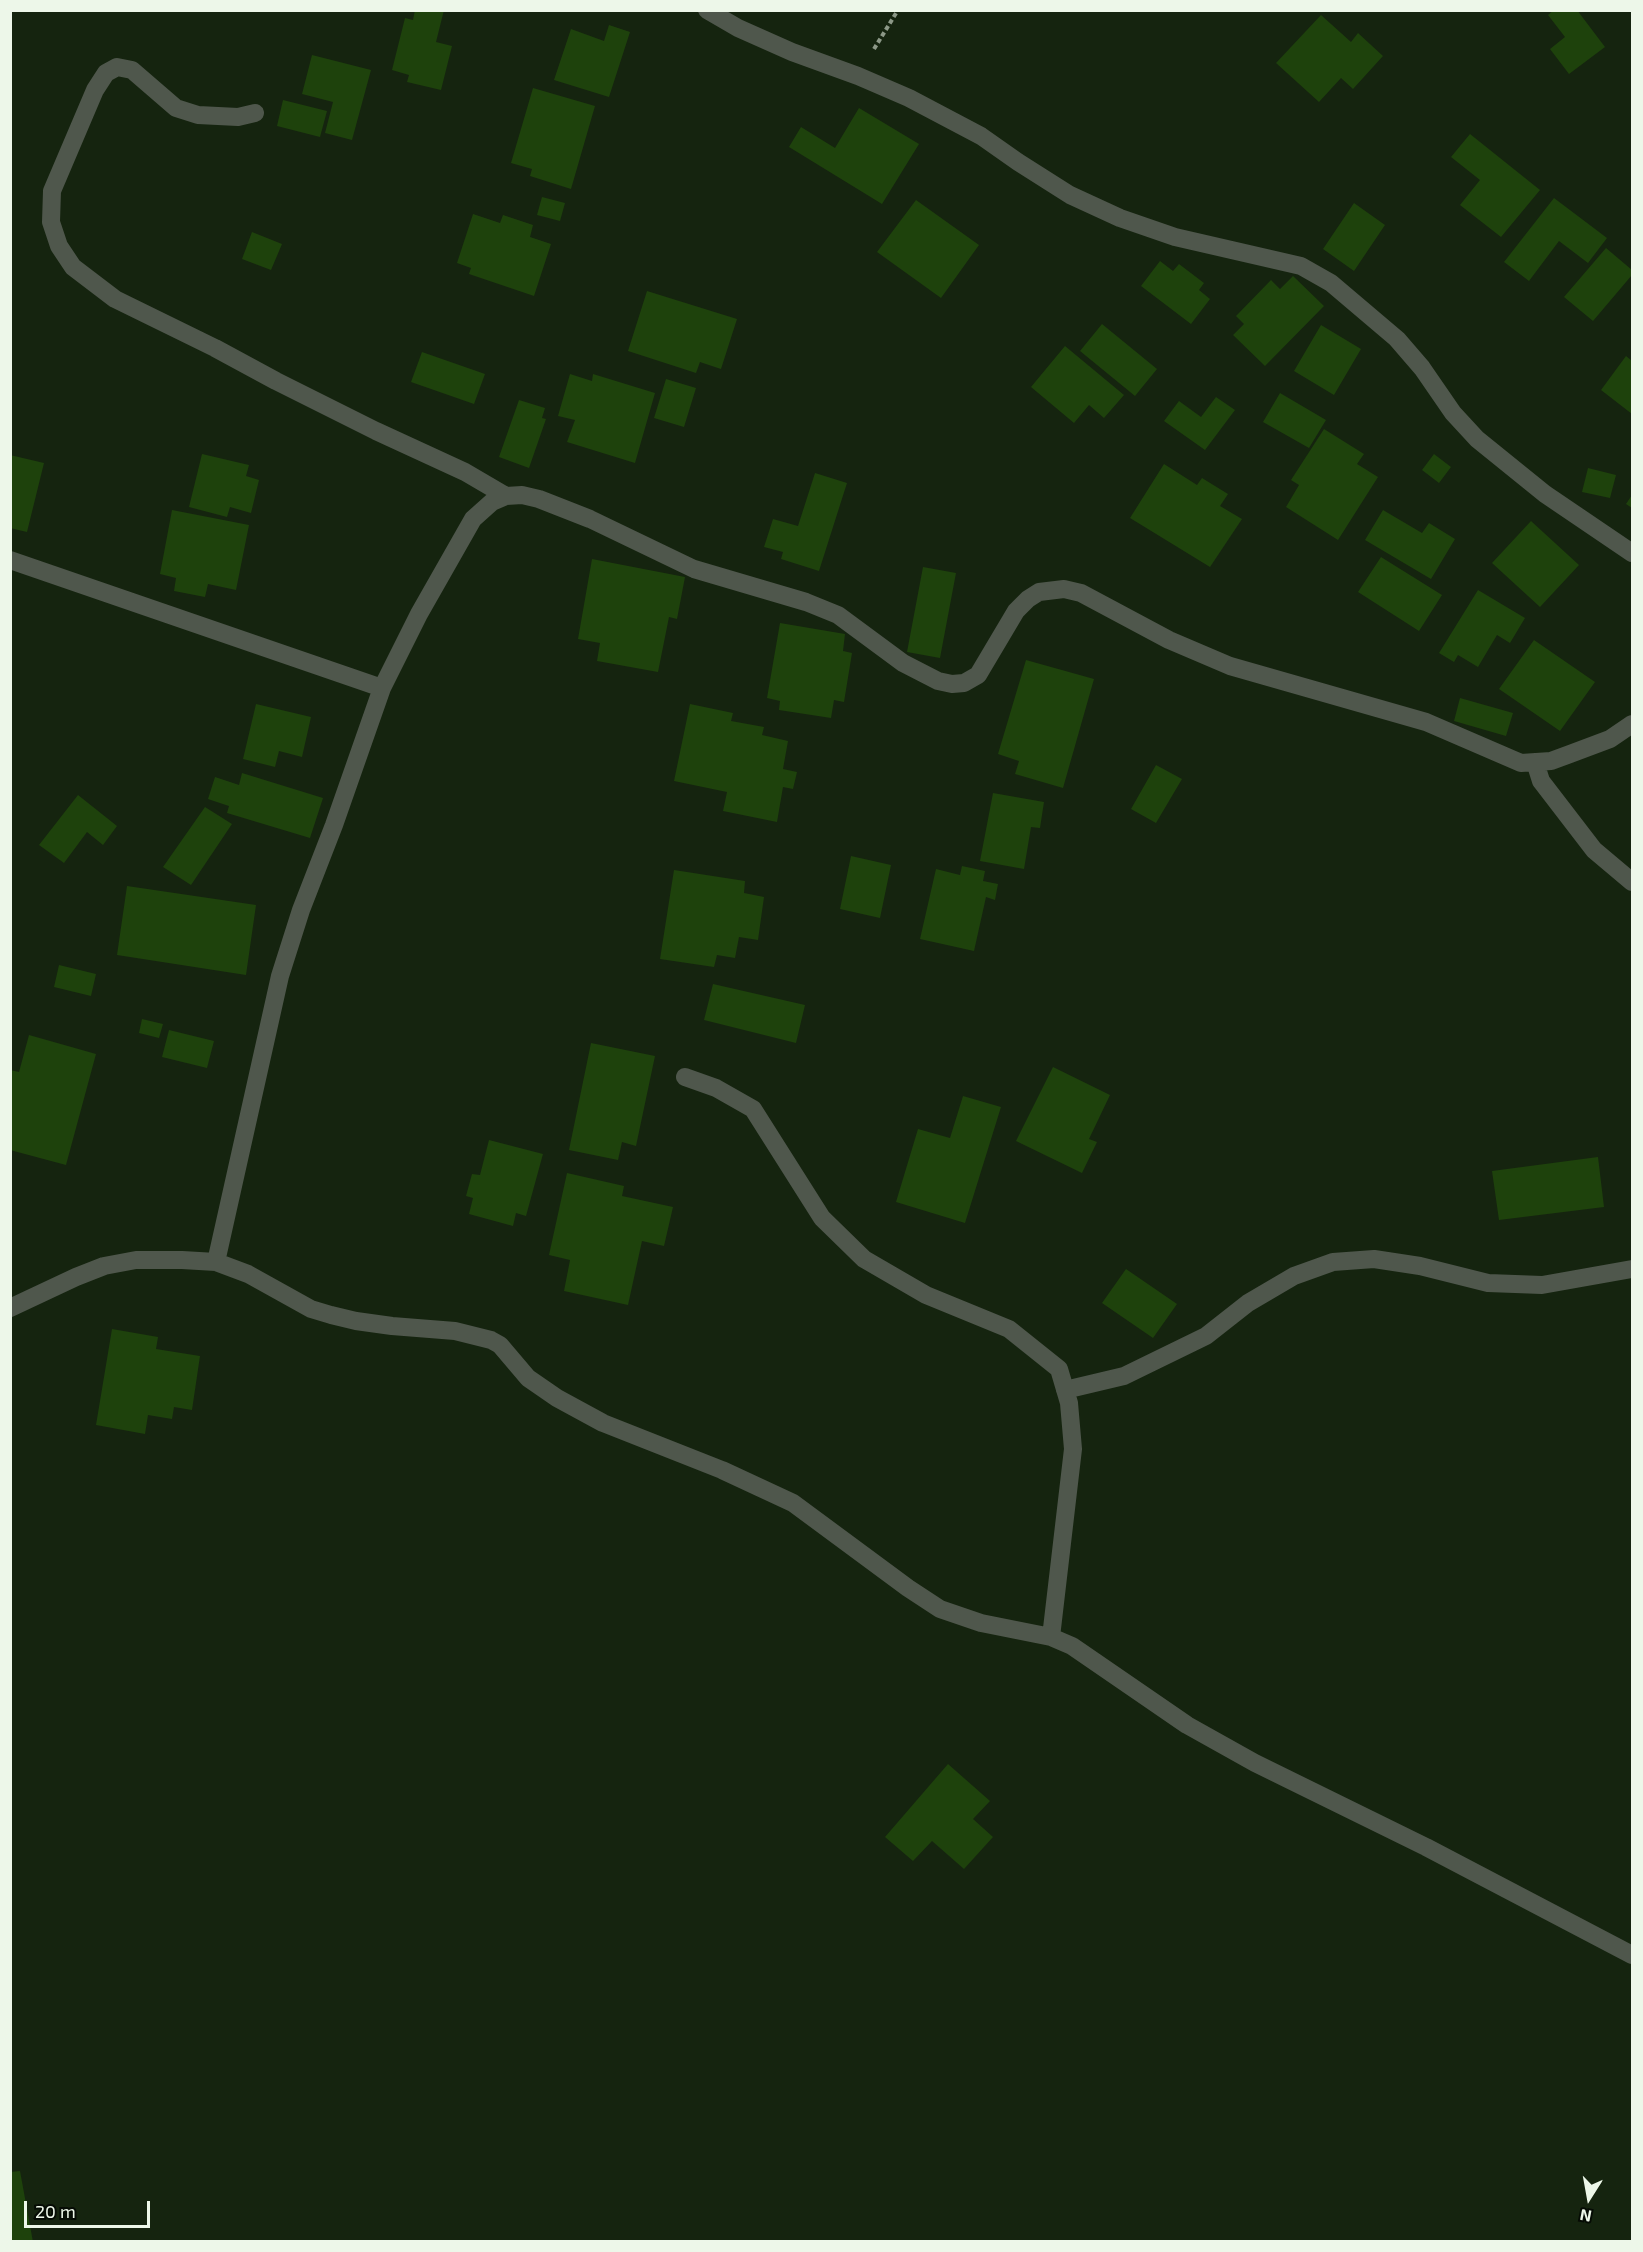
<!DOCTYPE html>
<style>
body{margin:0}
#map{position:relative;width:1643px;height:2252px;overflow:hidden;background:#15240f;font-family:"Exo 2",sans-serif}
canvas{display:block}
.frame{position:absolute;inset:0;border:12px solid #edf7e9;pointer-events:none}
.north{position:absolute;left:1559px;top:2168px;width:60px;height:60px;-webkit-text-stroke:4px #050b04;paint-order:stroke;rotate:191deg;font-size:16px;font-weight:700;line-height:24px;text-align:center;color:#edf7e9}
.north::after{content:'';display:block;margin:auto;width:21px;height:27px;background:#edf7e9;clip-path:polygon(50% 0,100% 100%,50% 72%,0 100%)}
.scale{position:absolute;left:24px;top:2201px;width:126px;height:27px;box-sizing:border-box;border:3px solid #edf7e9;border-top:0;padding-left:8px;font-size:18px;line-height:21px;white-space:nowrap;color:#edf7e9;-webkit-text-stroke:4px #050b04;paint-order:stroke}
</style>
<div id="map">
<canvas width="1643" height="2252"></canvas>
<div class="frame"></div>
<div class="north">N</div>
<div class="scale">20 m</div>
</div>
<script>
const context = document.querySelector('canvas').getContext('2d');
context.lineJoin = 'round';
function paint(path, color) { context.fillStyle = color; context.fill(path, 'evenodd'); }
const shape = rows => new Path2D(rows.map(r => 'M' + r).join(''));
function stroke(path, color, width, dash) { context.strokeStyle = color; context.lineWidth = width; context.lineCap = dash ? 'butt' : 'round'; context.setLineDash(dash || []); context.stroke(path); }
paint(shape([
 [415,10,444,10,436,42,452,46,441,90,407,82,409,75,392,70,405,18,413,20],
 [1554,10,1577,10,1605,47,1569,74,1550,49,1565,37,1548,15],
 [1321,15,1351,42,1358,33,1383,56,1353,89,1341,78,1319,102,1276,63],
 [609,25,630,32,609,97,554,80,571,29,604,41],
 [312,55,371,70,352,140,325,133,333,102,302,94],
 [533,88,595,106,571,189,530,176,532,169,511,163],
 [283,100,327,111,320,137,277,126],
 [859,108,919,144,882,204,789,147,801,127,835,148],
 [1470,134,1540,190,1501,237,1460,205,1480,180,1451,157],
 [542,197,565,203,560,221,537,215],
 [1554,198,1607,238,1588,263,1559,241,1529,281,1504,262],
 [916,200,979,245,941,298,877,252],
 [1354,203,1385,225,1354,271,1323,249],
 [473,214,500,223,503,215,533,225,530,237,551,244,534,296,469,274,471,268,457,263],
 [252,232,282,244,271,270,242,259],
 [1606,248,1632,270,1632,275,1593,321,1564,297],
 [1160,261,1173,271,1179,264,1204,283,1199,290,1210,299,1191,324,1141,286],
 [1293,276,1324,306,1265,366,1233,335,1244,324,1236,316,1271,280,1280,289],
 [647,291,737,319,721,369,700,362,696,373,628,351],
 [1102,324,1157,369,1135,396,1080,351],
 [1321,325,1361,349,1334,395,1294,371],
 [1065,346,1124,395,1104,418,1089,405,1074,423,1031,387],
 [422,352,485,374,474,404,411,382],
 [1626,356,1632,361,1632,414,1601,390],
 [570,374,592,381,593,374,655,393,635,463,567,442,575,420,558,416],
 [666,379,696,388,684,427,654,418],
 [1280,393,1326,420,1309,448,1263,422],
 [1216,397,1235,410,1205,450,1164,421,1179,401,1201,417],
 [519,400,545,408,542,418,546,419,529,468,499,457],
 [1324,429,1364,454,1357,464,1378,477,1338,540,1286,507,1299,485,1291,480],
 [202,454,249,465,246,476,259,480,251,513,230,507,227,517,189,507],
 [1434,454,1451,467,1439,483,1422,470],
 [10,455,44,463,27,532,10,528],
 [1164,464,1197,485,1202,478,1228,494,1220,506,1242,519,1210,567,1130,518],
 [1588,468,1616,475,1610,498,1582,492],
 [815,473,847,483,819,571,781,559,783,552,764,547,773,519,798,526],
 [1632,495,1632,508,1626,504],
 [172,510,249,525,236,590,208,584,205,597,174,591,176,578,160,574],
 [1383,510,1422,533,1429,523,1455,539,1431,579,1365,540],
 [1531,521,1579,565,1540,607,1492,563],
 [1381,557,1442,595,1419,631,1358,592],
 [592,559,685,577,677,619,669,617,658,672,597,661,600,643,578,639],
 [923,567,956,573,940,658,907,652],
 [1478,590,1525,618,1510,643,1497,635,1478,667,1458,655,1454,662,1439,653],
 [780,623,845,634,843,651,852,653,844,702,834,700,831,718,779,710,780,701,767,698],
 [1534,640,1595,682,1560,731,1499,689],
 [1026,660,1094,679,1063,788,1015,774,1019,761,998,754],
 [1460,698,1513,713,1506,736,1454,721],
 [256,704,311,717,302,757,279,751,275,767,243,759],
 [690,704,733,713,731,721,764,727,762,735,788,741,783,769,797,772,793,789,783,787,777,822,723,811,727,792,674,781],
 [1156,765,1182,779,1156,823,1131,809],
 [242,773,323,798,310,838,227,813,229,806,208,799,215,777,239,785],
 [993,793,1044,802,1040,828,1031,827,1024,869,980,861],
 [78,795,117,826,103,845,87,832,64,863,39,845],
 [205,807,232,824,191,885,163,867],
 [851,856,891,865,880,918,840,909],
 [962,866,985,871,983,881,998,884,995,900,986,897,974,951,920,939,936,869,960,875],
 [674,870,745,881,744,893,764,897,758,940,739,937,735,958,717,955,714,967,660,959],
 [127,886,256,905,246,975,117,955],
 [59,965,96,974,91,996,54,987],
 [713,984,805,1005,796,1043,704,1020],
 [142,1019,163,1024,159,1038,139,1033],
 [169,1030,214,1041,207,1068,162,1057],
 [29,1035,96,1054,66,1165,10,1150,10,1070,19,1072],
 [591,1043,655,1056,636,1146,622,1142,618,1160,569,1150],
 [1053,1067,1110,1095,1089,1139,1097,1142,1082,1173,1016,1141],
 [963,1096,1001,1107,965,1223,896,1202,918,1129,950,1138],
 [489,1140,543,1154,526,1216,516,1213,513,1226,469,1214,473,1198,466,1196,472,1174,480,1175],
 [1598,1157,1604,1207,1499,1220,1492,1171],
 [567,1173,624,1186,622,1196,673,1207,664,1246,642,1241,628,1305,564,1291,570,1260,549,1255],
 [1126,1269,1177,1304,1153,1338,1102,1303],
 [112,1329,158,1337,156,1349,200,1356,192,1410,174,1407,172,1419,148,1415,145,1434,96,1425],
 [948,1764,990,1801,973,1819,993,1837,964,1869,932,1841,913,1861,885,1837],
 [20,2171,33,2242,10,2242,10,2172]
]), '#1e420c');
stroke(shape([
 [874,49,898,10]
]), '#8c9887', 4, [4.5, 3]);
stroke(shape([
 [707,10,738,28,792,52,858,76,909,98,981,136,1018,162,1070,195,1120,218,1175,237,1301,266,1331,283,1397,339,1422,368,1453,413,1477,439,1545,494,1632,553],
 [255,113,238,117,198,115,176,108,132,70,117,67,106,73,95,90,52,191,51,222,59,246,73,267,115,299,215,348,276,381,376,431,465,472,506,496],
 [10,560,382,688],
 [1535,762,1541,781,1594,850,1632,882],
 [685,1077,716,1088,753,1109,822,1218,864,1259,926,1295,1009,1329,1059,1369,1069,1403,1073,1449,1051,1637],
 [216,1262,280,976,301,910,334,825,382,688,419,614,473,519,492,502,506,496,522,495,539,499,590,519,694,569,806,602,838,615,903,663,938,681,952,684,964,683,978,675,1016,611,1028,599,1039,592,1064,589,1081,593,1169,640,1230,666,1426,722,1521,763,1551,761,1570,754,1610,739,1632,724],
 [10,1308,76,1277,104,1266,136,1260,182,1260,216,1262,248,1274,311,1309,331,1315,356,1321,392,1326,455,1331,491,1340,500,1345,528,1378,557,1398,603,1423,722,1470,793,1503,908,1588,940,1609,981,1623,1051,1637,1072,1646,1187,1725,1255,1763,1426,1847,1632,1955],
 [1065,1390,1124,1376,1206,1336,1248,1303,1294,1276,1333,1262,1374,1259,1420,1266,1488,1283,1542,1285,1632,1269]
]), '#4f574c', 18);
</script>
